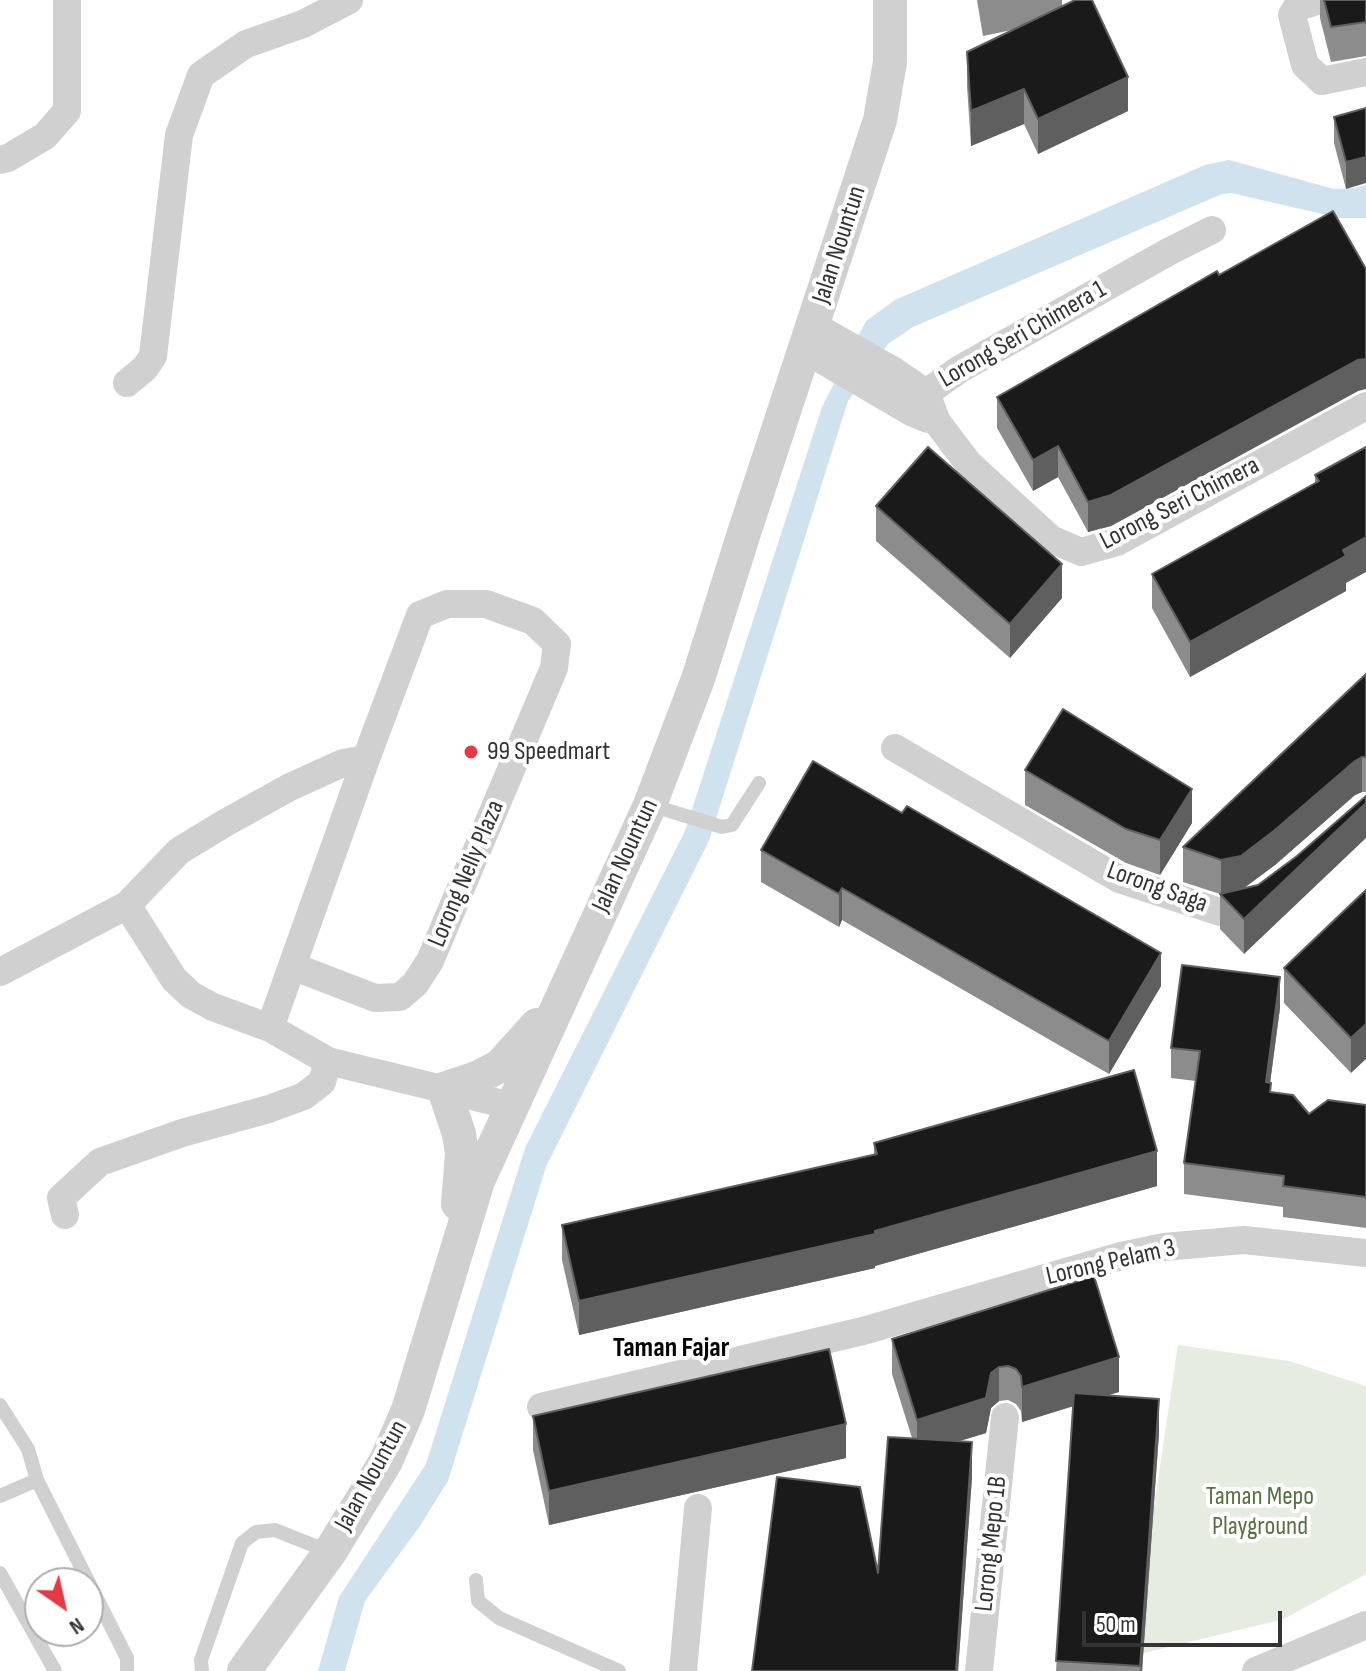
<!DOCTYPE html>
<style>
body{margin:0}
#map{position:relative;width:1366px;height:1671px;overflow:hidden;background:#fff;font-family:"Sofia Sans Condensed",sans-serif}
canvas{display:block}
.north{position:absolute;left:24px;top:1567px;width:80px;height:80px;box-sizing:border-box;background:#fff;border:2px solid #adadad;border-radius:50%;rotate:146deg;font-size:22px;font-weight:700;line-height:32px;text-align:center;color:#333}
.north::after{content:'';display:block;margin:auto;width:28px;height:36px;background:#e63946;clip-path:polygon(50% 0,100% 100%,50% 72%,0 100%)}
.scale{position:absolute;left:1082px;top:1611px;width:200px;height:36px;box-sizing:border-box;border:4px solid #333;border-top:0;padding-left:10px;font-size:24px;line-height:28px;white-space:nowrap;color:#333;-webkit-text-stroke:6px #fff;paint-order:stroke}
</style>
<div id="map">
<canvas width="1366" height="1671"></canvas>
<div class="north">N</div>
<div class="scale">50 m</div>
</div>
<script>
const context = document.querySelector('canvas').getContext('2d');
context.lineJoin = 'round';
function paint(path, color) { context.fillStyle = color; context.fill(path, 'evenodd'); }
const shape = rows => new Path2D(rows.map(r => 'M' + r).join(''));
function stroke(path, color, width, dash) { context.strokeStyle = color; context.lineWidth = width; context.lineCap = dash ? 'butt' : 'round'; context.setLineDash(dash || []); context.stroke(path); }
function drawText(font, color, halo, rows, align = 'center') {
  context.font = font + ' "Sofia Sans Condensed",sans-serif'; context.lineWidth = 8; context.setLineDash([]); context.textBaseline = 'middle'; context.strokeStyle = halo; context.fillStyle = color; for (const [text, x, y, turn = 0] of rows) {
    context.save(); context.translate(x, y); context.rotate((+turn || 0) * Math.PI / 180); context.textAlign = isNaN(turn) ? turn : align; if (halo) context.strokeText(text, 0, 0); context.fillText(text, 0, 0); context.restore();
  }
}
paint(shape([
 [1178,1345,1289,1361,1366,1386,1366,1574,1284,1619,1132,1656]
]), '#e6ecdf');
paint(shape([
 [1229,160,1334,189,1354,188,1366,185,1366,218,1340,218,1231,193,1222,194,913,327,888,344,848,401,709,841,546,1167,448,1481,420,1526,365,1601,345,1671,318,1671,339,1597,426,1464,525,1148,685,831,822,407,866,321,895,300,1205,165]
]), '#cfe2ee');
stroke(shape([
 [650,805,722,827,732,825,759,783],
 [0,1405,28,1449,37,1480,127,1658,127,1671],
 [0,1496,37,1480],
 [0,1573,55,1671],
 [476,1580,478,1601,499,1618,619,1671],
 [202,1671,201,1660,242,1543,256,1532,275,1530,330,1552]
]), '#d0d0d0', 14);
stroke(shape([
 [1320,0,1297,7,1292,15,1305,65,1322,81,1366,72],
 [0,160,8,158,45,136,67,111,67,0],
 [814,326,894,371,926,393,937,422,968,463,1051,539,1081,552,1117,542,1366,406],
 [805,350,911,412,928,419],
 [127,383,145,368,153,356,179,135,201,75,246,44,303,24,349,0],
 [911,412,926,393,960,369,1170,251,1212,230],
 [895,748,1119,879,1220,912,1248,906,1255,901],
 [127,905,174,979,191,995,213,1007,270,1028,328,1061,512,1106],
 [0,972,127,905,179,851,225,823,290,787,343,763,366,759],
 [270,1028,292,966,366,759,420,615,447,604,486,604,533,621,557,644,554,668,430,961,415,984,400,997,375,998,292,966],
 [65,1215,61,1198,100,1162,182,1133,269,1109,304,1096,322,1082,328,1061],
 [541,1407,863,1331,1121,1256,1164,1247,1244,1240,1366,1253],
 [683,1671,698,1508],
 [979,1671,1005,1417],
 [1256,1671,1366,1625]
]), '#d0d0d0', 28);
stroke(shape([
 [458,1204,462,1153,459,1134,444,1089,477,1078,500,1066,537,1025],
 [244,1671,330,1552,386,1461,408,1410,478,1181,650,805,698,679,744,533,880,120,890,62,890,0]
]), '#d0d0d0', 34);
paint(shape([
 [977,0,1062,0,1062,7,1128,111,1038,154,1024,124,971,146,967,86,967,52,1012,30,983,36],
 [1320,0,1366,0,1366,56,1331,62,1320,18],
 [1366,108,1346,189,1334,143,1334,117],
 [1219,275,1358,391,1111,526,1088,532,1058,477,1033,491,997,428,997,397],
 [1366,447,1346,583,1346,591,1190,677,1152,608,1152,574,1315,483,1315,475],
 [876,506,1062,598,1010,658,876,541],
 [1366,674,1366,792,1362,792,1355,795,1275,865,1243,889,1258,885,1244,954,1220,929,1220,894,1183,882,1183,847],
 [1025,770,1192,823,1160,875,1126,863,1025,805],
 [761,850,1161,986,1109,1074,842,920,839,927,761,882],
 [1366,890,1351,1073,1284,1003,1284,968],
 [1280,1008,1270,1083,1271,1093,1309,1114,1366,1105,1366,1228,1283,1217,1283,1207,1184,1194,1184,1163,1196,1081,1171,1078,1171,1048],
 [874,1143,1157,1186,875,1266,875,1268,579,1335,562,1260,562,1225,874,1155],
 [892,1339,1119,1392,1107,1395,1159,1433,1142,1671,1056,1671,1073,1406,1022,1422,1021,1411,1016,1404,1008,1400,999,1401,991,1408,986,1433,959,1441,972,1477,958,1671,752,1671,878,1573,912,1438,892,1374],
 [533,1416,846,1458,549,1525,533,1450]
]), '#8c8c8c');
paint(shape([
 [1128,77,1128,111,1038,154,1038,119],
 [1024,89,1024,124,971,146,971,111],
 [1366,157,1366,183,1346,189,1346,162],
 [1366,359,1366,389,1358,391,1111,526,1088,532,1088,502,1358,360],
 [1058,446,1058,477,1033,491,1033,460],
 [1366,537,1366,572,1346,583,1346,591,1190,677,1190,642],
 [1062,564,1062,598,1010,658,1010,624],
 [1362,757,1362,792,1355,795,1275,865,1241,890,1221,894,1221,860,1355,761],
 [1192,789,1192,823,1160,875,1160,840],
 [1366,803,1366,838,1244,954,1244,919],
 [842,888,842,920,839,927,839,894],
 [1161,953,1161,986,1109,1074,1109,1041],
 [1280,977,1280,1008,1266,1113,1266,1082],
 [1366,1024,1366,1059,1351,1073,1351,1038],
 [1157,1151,1157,1186,875,1266,875,1268,579,1335,579,1301,875,1231],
 [1119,1357,1119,1392,1022,1422,1022,1387],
 [999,1367,999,1401,991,1408,986,1433,917,1454,917,1420,991,1373],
 [1159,1399,1159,1433,1142,1671,1140,1671],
 [846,1424,846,1458,549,1525,549,1491],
 [972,1442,972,1477,958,1671,956,1671]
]), '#5f5f5f');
const building = shape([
 [1075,0,1092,0,1128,77,1038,119,1024,89,971,111,967,52,1075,0],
 [1324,0,1366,0,1366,22,1331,27,1324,0],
 [1366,108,1366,157,1346,162,1334,117,1366,108],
 [1333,211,1366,269,1366,359,1358,360,1111,495,1088,502,1058,446,1033,460,997,397,1217,271,1219,275,1333,211],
 [928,447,1062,564,1010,624,876,506,928,447],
 [1366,447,1366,537,1343,550,1346,556,1190,642,1152,574,1319,481,1315,475,1366,447],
 [1366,674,1366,757,1362,757,1355,761,1275,830,1241,856,1221,860,1183,847,1366,674],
 [1063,709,1192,789,1160,840,1126,829,1025,770,1063,709],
 [813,761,902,813,907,806,1161,953,1109,1041,842,888,839,894,761,850,813,761],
 [1366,796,1366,803,1244,919,1220,894,1258,885,1297,856,1366,796],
 [1366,890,1366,1024,1351,1038,1284,968,1366,890],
 [1182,965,1280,977,1266,1082,1271,1083,1270,1092,1293,1095,1309,1114,1328,1100,1366,1105,1366,1197,1283,1186,1284,1176,1184,1163,1200,1051,1171,1048,1182,965],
 [1134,1070,1157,1151,875,1231,875,1234,579,1301,562,1225,877,1154,874,1143,1134,1070],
 [1094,1276,1119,1357,1022,1387,1021,1376,1016,1369,1008,1366,999,1367,991,1373,986,1398,917,1420,892,1339,1094,1276],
 [829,1349,846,1424,549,1491,533,1416,829,1349],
 [1074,1393,1159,1399,1140,1666,1056,1661,1074,1393],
 [888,1437,972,1442,956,1671,752,1671,777,1477,860,1487,878,1573,888,1437]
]);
paint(building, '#1a1a1a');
stroke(building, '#5f5f5f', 2);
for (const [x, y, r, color] of [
 [471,752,8,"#e63946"]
]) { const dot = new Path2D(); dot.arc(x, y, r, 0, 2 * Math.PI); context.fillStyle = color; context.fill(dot); stroke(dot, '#fff', 3); }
drawText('26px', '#333', '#fff', [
 ["Jalan Nountun",840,245,-72],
 ["Lorong Seri Chimera 1",1023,335,-30],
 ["Lorong Seri Chimera",1180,504,-27],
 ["Jalan Nountun",626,856,-65],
 ["Lorong Nelly Plaza",467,874,-67],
 ["Lorong Saga",1157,888,20],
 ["Lorong Pelam 3",1111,1263,-13],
 ["Jalan Nountun",372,1476,-61],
 ["Lorong Mepo 1B",992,1544,-84]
]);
drawText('26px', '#333', '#fff', [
 ["99 Speedmart",487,752]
], 'left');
drawText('26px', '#56703f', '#fff', [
 ["Taman Mepo",1260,1497],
 ["Playground",1260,1527]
]);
drawText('bold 28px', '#000', '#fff', [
 ["Taman Fajar",671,1349]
]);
</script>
